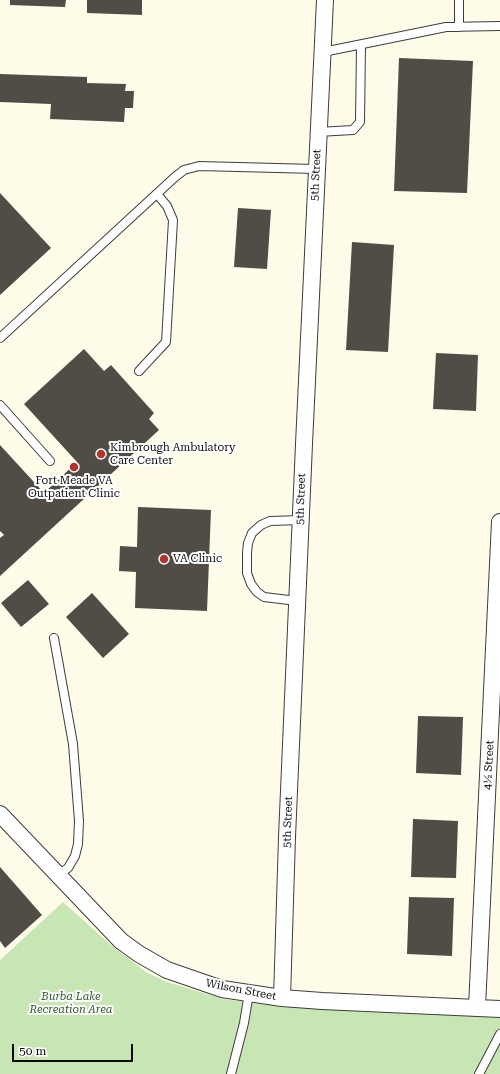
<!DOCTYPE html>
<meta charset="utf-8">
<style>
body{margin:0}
#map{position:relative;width:500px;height:1074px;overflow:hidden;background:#fefce8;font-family:"Roboto Serif",serif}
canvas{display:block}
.scale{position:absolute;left:12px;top:1044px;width:121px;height:18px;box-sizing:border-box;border:2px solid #0a0a0a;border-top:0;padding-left:5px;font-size:12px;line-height:14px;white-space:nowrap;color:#0a0a0a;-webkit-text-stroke:3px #fff;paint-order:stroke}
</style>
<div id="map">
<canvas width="500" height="1074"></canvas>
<div class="scale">50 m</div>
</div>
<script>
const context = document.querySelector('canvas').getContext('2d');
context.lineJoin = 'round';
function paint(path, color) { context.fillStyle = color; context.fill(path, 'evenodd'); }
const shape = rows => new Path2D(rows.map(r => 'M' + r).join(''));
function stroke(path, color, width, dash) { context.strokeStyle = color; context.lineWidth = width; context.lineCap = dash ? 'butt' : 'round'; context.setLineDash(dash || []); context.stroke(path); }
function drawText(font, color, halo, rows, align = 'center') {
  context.font = font + ' "Roboto Serif",serif'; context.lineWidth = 4; context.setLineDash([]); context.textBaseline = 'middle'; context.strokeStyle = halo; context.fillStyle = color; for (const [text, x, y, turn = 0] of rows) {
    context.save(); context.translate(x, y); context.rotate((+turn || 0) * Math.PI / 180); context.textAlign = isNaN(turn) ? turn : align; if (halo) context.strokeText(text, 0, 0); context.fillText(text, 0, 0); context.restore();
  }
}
paint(shape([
 [63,902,112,946,146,972,167,982,223,999,268,1005,343,1010,500,1017,500,1074,0,1074,0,960]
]), '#c8e5b4');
paint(shape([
 [10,0,66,0,65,7,10,5],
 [87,0,142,0,142,15,87,13],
 [399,58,473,61,467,193,394,191],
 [0,74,87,77,87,83,126,84,125,91,134,91,133,108,125,108,124,122,50,119,51,104,0,102],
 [0,193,51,248,0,295],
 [238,208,271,210,267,269,234,267],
 [352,242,394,245,388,352,346,350],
 [84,349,104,371,111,365,154,413,149,419,159,430,0,576,0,538,4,535,0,531,0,445,44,493,77,462,24,404],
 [436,353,478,355,476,411,433,409],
 [138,507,211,510,207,611,135,608,136,572,119,571,120,546,137,547],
 [28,580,49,604,21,627,1,603],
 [92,593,129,634,103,658,66,617],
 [418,716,463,717,461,775,416,773],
 [413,819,458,821,456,878,411,877],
 [0,867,42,915,5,948,0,941],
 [409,897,454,898,452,956,407,954]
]), '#524c47');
const lane = shape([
 [459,0,459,27],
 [323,52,446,27,500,26],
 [318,132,353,130,360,122,361,45],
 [0,338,175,177,184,170,199,166,316,169],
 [139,371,166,342,173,220,167,206,157,194],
 [0,405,50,461],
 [297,601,264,597,257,592,251,584,247,573,247,553,248,543,252,533,261,525,270,521,301,520],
 [54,638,73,744,79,821,78,844,75,856,68,868,58,875],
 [231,1074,244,1023,249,993],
 [479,1074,500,1034]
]);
const street = shape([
 [0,814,121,941,139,954,167,970,222,989,282,998,322,1001,500,1009],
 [282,998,287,837,304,444,325,0],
 [477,1007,500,522]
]);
stroke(lane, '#3d3d3d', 10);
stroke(street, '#3d3d3d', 18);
stroke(lane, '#fff', 8);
stroke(street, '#fff', 16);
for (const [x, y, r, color] of [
 [101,454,5,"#b2342a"],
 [74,467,5,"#b2342a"],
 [164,559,5,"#b2342a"]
]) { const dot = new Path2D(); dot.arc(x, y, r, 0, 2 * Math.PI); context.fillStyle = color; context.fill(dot); stroke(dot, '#fff', 1.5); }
drawText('11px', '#0a0a0a', '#fff', [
 ["5th Street",316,175,-87],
 ["5th Street",301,499,-88],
 ["4½ Street",489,765,-87],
 ["5th Street",288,822,-88],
 ["Wilson Street",241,990,11]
]);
drawText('11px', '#0a0a0a', '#fff', [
 ["Kimbrough Ambulatory",110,448],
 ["Care Center",110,461],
 ["Fort Meade VA",74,481,"center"],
 ["Outpatient Clinic",74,494,"center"],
 ["VA Clinic",173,559]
], 'left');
drawText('italic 11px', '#245d1f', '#fff', [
 ["Burba Lake",71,997],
 ["Recreation Area",71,1010]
]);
</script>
